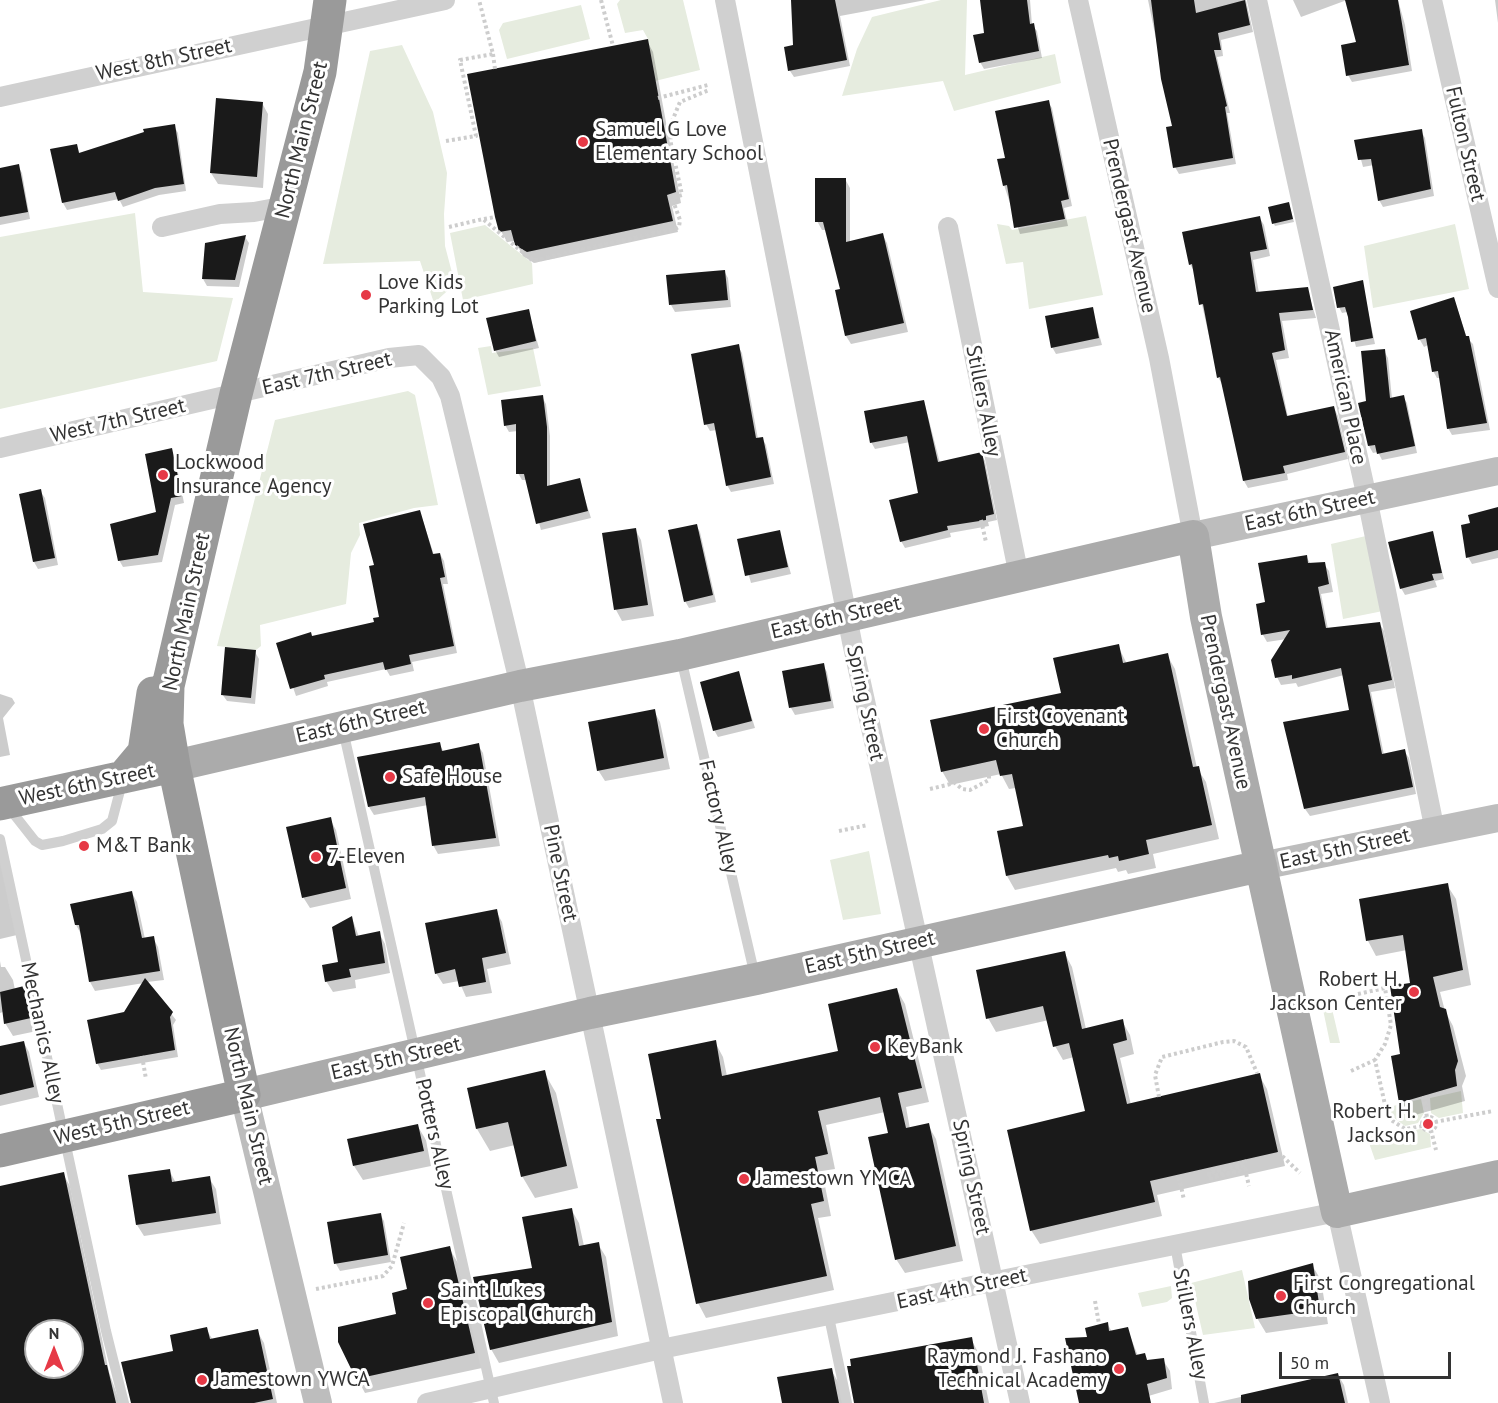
<!DOCTYPE html>
<style>
body{margin:0}
#map{position:relative;width:1498px;height:1403px;overflow:hidden;background:#fff;font-family:"PT Sans",sans-serif}
canvas{display:block}
.north{position:absolute;left:24px;top:1319px;width:60px;height:60px;box-sizing:border-box;background:#fff;border:2px solid #adadad;border-radius:50%;rotate:0deg;font-size:16px;font-weight:700;line-height:24px;text-align:center;color:#333}
.north::after{content:'';display:block;margin:auto;width:21px;height:27px;background:#e63946;clip-path:polygon(50% 0,100% 100%,50% 72%,0 100%)}
.scale{position:absolute;left:1279px;top:1352px;width:172px;height:27px;box-sizing:border-box;border:3px solid #333;border-top:0;padding-left:8px;font-size:18px;line-height:21px;white-space:nowrap;color:#333;-webkit-text-stroke:4px #fff;paint-order:stroke}
</style>
<div id="map">
<canvas width="1498" height="1403"></canvas>
<div class="north">N</div>
<div class="scale">50 m</div>
</div>
<script>
const context = document.querySelector('canvas').getContext('2d');
context.lineJoin = 'round';
function paint(path, color) { context.fillStyle = color; context.fill(path, 'evenodd'); }
const shape = rows => new Path2D(rows.map(r => 'M' + r).join(''));
function stroke(path, color, width, dash) { context.strokeStyle = color; context.lineWidth = width; context.lineCap = dash ? 'butt' : 'round'; context.setLineDash(dash || []); context.stroke(path); }
function drawText(font, color, halo, rows, align = 'center') {
  context.font = font + ' "PT Sans",sans-serif'; context.lineWidth = 6; context.setLineDash([]); context.textBaseline = 'middle'; context.strokeStyle = halo; context.fillStyle = color; for (const [text, x, y, turn = 0] of rows) {
    context.save(); context.translate(x, y); context.rotate((+turn || 0) * Math.PI / 180); context.textAlign = isNaN(turn) ? turn : align; if (halo) context.strokeText(text, 0, 0); context.fillText(text, 0, 0); context.restore();
  }
}
paint(shape([
 [620,0,683,0,700,70,655,81,648,39,643,30,625,33,617,4],
 [941,0,967,0,965,75,1055,54,1061,83,954,111,943,81,842,96,857,49,872,17],
 [581,5,590,39,507,59,499,30,503,23],
 [402,45,433,112,447,173,444,214,445,246,455,284,434,303,420,261,323,264,370,51],
 [135,213,143,292,233,298,217,361,0,409,0,237],
 [1086,216,1103,295,1029,309,1023,262,1006,264,997,224,1009,226,1012,230],
 [1455,224,1469,289,1373,308,1364,246],
 [485,225,532,263,533,284,463,300,450,233],
 [491,346,492,353,533,348,541,386,488,395,478,348],
 [408,391,415,395,438,505,414,508,359,523,360,535,351,553,346,604,260,625,261,646,256,650,217,646,275,420],
 [1366,536,1383,611,1343,619,1331,544],
 [869,851,881,914,843,920,830,860],
 [1329,996,1340,1043,1330,1043,1321,1000],
 [1461,1091,1463,1113,1439,1118,1431,1113,1430,1098],
 [1421,1099,1424,1113,1418,1123,1405,1126,1390,1115,1389,1107],
 [1421,1129,1430,1134,1431,1147,1375,1160,1367,1137,1378,1136,1390,1139,1403,1132],
 [1242,1270,1255,1328,1203,1335,1191,1283],
 [1171,1286,1172,1298,1167,1302,1142,1307,1138,1293]
]), '#e6ecdf');
paint(shape([
 [793,0,926,0,840,16,850,66,794,77,790,71,794,46],
 [982,0,1030,0,1032,25,1037,31,1042,58,984,69,980,62,986,34],
 [1148,0,1246,0,1253,32,1221,40,1223,56,1217,57,1230,113,1227,113,1236,164,1179,174,1175,167,1174,127],
 [1293,0,1347,0,1301,17],
 [1347,0,1398,0,1405,25,1412,71,1352,82,1348,75,1358,43],
 [1495,0,1498,0,1498,23],
 [647,41,653,52,681,203,672,206,678,232,534,263,523,256,515,241,507,242,501,231],
 [217,100,262,103,268,114,263,188,218,184,211,173],
 [1048,102,1052,108,1072,206,1064,208,1068,226,1020,234,1004,185,1006,159],
 [174,126,178,133,186,191,159,195,123,207,119,199,67,210,63,203,52,150,76,145,80,154],
 [1421,131,1425,138,1434,196,1383,207,1379,200,1374,165,1363,167,1356,141],
 [18,166,22,173,30,219,0,225,0,169],
 [845,179,850,188,850,242,882,234,887,243,908,332,851,344,846,336,842,291,827,230,822,230,817,221],
 [1289,204,1294,222,1275,226,1274,224],
 [1259,217,1264,225,1270,256,1253,260,1259,293,1307,289,1316,318,1282,321,1289,358,1276,360,1288,417,1334,408,1338,416,1348,459,1287,474,1288,480,1248,488,1244,481,1223,386,1218,377,1195,273,1190,264],
 [245,237,249,243,239,287,207,286,203,279,206,244],
 [724,271,728,278,731,307,675,312,671,305,668,276],
 [1362,282,1375,344,1356,347,1347,312,1342,313,1339,307],
 [1454,299,1467,338,1473,344,1490,430,1452,435,1448,428,1441,378,1437,378,1433,371,1428,345,1424,347,1420,340,1412,312],
 [1092,308,1102,345,1056,354,1052,347],
 [528,310,539,348,499,357,495,350],
 [738,346,742,353,758,439,762,438,766,445,774,484,731,492,727,485,717,430,710,431,706,424],
 [1384,351,1388,358,1392,399,1403,397,1407,403,1417,453,1382,460,1378,452,1373,453,1369,446],
 [542,397,546,404,550,436,550,487,579,480,591,518,541,530,527,480,522,480,518,473,518,431,509,432,505,425],
 [924,401,940,463,981,454,985,461,997,520,988,522,989,526,950,533,951,537,905,548,901,541,920,494,910,442,875,449,871,442],
 [171,450,175,457,184,503,175,505,162,562,123,567,119,560,158,513],
 [40,491,45,498,58,565,38,569,34,562,21,495],
 [1498,510,1498,558,1472,564,1468,557,1472,524],
 [420,512,434,555,440,554,444,561,448,584,443,584,457,653,412,662,414,671,390,676,386,669,327,682,328,686,296,696,278,644,376,623,381,618,376,566],
 [696,525,700,532,716,602,689,608,685,601],
 [635,529,641,540,654,616,622,621,616,610,604,534],
 [779,532,791,574,751,583,739,540],
 [1432,533,1444,579,1435,581,1437,587,1405,595,1401,588],
 [1306,556,1311,565,1324,564,1329,571,1333,592,1321,594,1328,629,1379,623,1384,631,1395,688,1371,692,1384,755,1404,751,1409,758,1416,794,1310,816,1305,809,1351,711,1344,675,1298,687,1296,683,1281,685,1277,677,1287,639,1267,642,1263,635,1258,605,1267,603],
 [1118,646,1127,664,1167,655,1175,669,1197,768,1206,782,1219,839,1153,854,1156,868,1128,874,1126,870,1118,872,1116,868,1015,890,1007,876,998,832,1024,827,1016,788,1009,789,1001,774,950,785,942,771,1063,694],
 [255,652,259,659,255,704,227,701,222,694],
 [823,665,827,672,834,708,795,715,791,708,784,672],
 [738,673,755,728,718,737,714,730],
 [0,694,12,698,15,703,3,718,10,755,0,757],
 [654,711,660,722,670,769,605,781,598,770],
 [439,744,444,752,478,745,483,753,500,846,438,854,433,845,428,805,374,815,369,807,359,759],
 [330,819,336,830,351,899,310,908,303,897],
 [0,858,17,935,0,939],
 [1447,885,1456,899,1471,985,1440,992,1445,1011,1453,1026,1466,1076,1462,1086,1465,1101,1408,1117,1400,1102,1402,1055,1412,984,1407,950,1376,956,1368,941,1361,900],
 [132,893,137,902,145,939,153,938,158,947,164,980,147,982,176,1020,173,1025,178,1057,101,1070,97,1063,144,983,95,991,90,982,81,934,76,925],
 [496,911,502,922,511,964,487,969,492,993,466,997,459,981,443,984,436,973],
 [352,918,359,937,379,933,385,944,390,973,355,980,356,988,333,992,326,981,340,963],
 [1064,952,1072,967,1086,1029,1122,1021,1130,1035,1134,1054,1120,1058,1131,1105,1259,1075,1267,1089,1285,1166,1157,1195,1162,1216,1040,1244,1031,1230,1087,1113,1074,1057,1063,1060,1055,1046,1049,1020,996,1032,988,1018],
 [0,961,1,967,5,967,13,980,15,990,23,988,31,1001,37,1031,13,1036,5,1023,3,1012,0,1013],
 [897,990,905,1004,929,1102,906,1107,910,1129,928,1125,936,1139,963,1261,905,1273,896,1259,889,1134,885,1112,826,1125,835,1169,822,1171,831,1216,818,1218,834,1290,706,1318,698,1303,663,1120,715,1042,723,1057,727,1076,840,1052],
 [24,1043,29,1052,39,1097,0,1106,0,1047],
 [544,1072,556,1093,578,1188,535,1198,522,1176,515,1145,490,1151,477,1129,468,1089],
 [417,1125,426,1140,431,1166,363,1180,354,1166],
 [169,1170,176,1183,209,1178,216,1189,221,1224,144,1236,137,1225,130,1176],
 [63,1174,70,1186,109,1372,120,1403,0,1403,0,1187],
 [36,1331,72,1331,72,1367,36,1367],
 [571,1209,579,1223,584,1246,598,1244,606,1257,618,1336,499,1363,491,1349,533,1269],
 [380,1214,384,1221,391,1262,340,1271,336,1264],
 [449,1248,458,1263,482,1368,365,1393,357,1378,398,1316,408,1291],
 [1312,1265,1321,1280,1328,1324,1266,1333,1257,1318],
 [1107,1323,1112,1332,1127,1328,1138,1356,1148,1362,1163,1360,1170,1371,1172,1389,1125,1403,1080,1403,1089,1338],
 [206,1329,213,1340,257,1331,264,1343,277,1403,132,1403,175,1352],
 [971,1339,979,1354,989,1403,856,1403],
 [831,1370,840,1385,844,1403,784,1403],
 [1338,1375,1344,1385,1348,1403,1214,1403]
]), '#0003');
paint(shape([
 [791,0,835,0,847,60,788,71,784,47,793,45],
 [980,0,1027,0,1030,24,1034,23,1039,51,979,63,973,35,984,33],
 [1151,0,1194,0,1196,13,1245,0,1250,25,1218,33,1221,50,1214,50,1227,106,1225,107,1233,158,1173,168,1166,127,1172,126,1161,79],
 [1345,0,1398,0,1409,65,1346,76,1341,45,1356,42],
 [648,39,676,192,667,195,673,221,527,252,515,245,511,230,499,232,495,217,467,74],
 [216,98,263,102,257,177,210,173],
 [1049,100,1069,199,1061,201,1065,219,1014,228,1007,185,1003,186,997,159,1005,158,995,111],
 [175,124,184,184,155,188,118,201,115,192,62,203,50,149,77,144,79,153,144,132,143,129],
 [1422,129,1431,189,1378,201,1371,159,1358,160,1354,140],
 [19,164,28,212,0,217,0,168],
 [815,178,846,178,846,242,883,233,904,323,845,336,835,290,840,289,823,222,815,222],
 [1289,202,1293,219,1272,224,1268,207],
 [1260,216,1267,249,1250,252,1256,292,1308,287,1313,310,1279,313,1285,350,1272,353,1287,416,1334,406,1345,452,1283,466,1285,473,1243,481,1220,377,1217,378,1203,304,1199,305,1192,264,1189,265,1182,232],
 [246,235,235,280,202,279,205,243],
 [725,270,728,300,669,305,666,275],
 [1363,280,1373,338,1351,342,1348,317,1345,307,1337,308,1333,287],
 [1454,297,1466,336,1469,336,1487,423,1447,429,1438,371,1432,372,1426,338,1418,340,1410,311],
 [1093,307,1099,338,1051,348,1045,316],
 [529,309,536,341,494,351,486,318],
 [739,344,756,438,763,437,771,477,726,486,714,423,704,425,691,354],
 [1385,349,1390,398,1404,395,1415,446,1377,454,1375,445,1368,446,1358,403,1366,401,1361,351],
 [543,395,547,427,547,486,580,478,588,511,536,524,524,474,516,474,516,424,504,426,501,400],
 [924,400,938,462,982,452,994,514,986,516,986,520,947,526,948,530,900,542,889,500,918,493,907,436,870,443,864,411],
 [172,448,182,496,171,498,158,555,118,561,110,524,156,512,145,454],
 [41,489,55,558,33,562,19,494],
 [1498,507,1498,550,1466,558,1461,525,1470,523,1468,515],
 [420,510,433,554,440,553,445,577,440,578,454,646,409,655,411,664,385,670,383,662,324,675,325,679,290,689,276,643,311,632,312,636,374,622,373,618,379,617,369,566,374,565,363,524],
 [697,524,713,595,684,602,668,530],
 [636,528,648,605,614,610,602,533],
 [780,530,788,567,745,576,737,539],
 [1433,531,1442,573,1432,574,1434,580,1400,589,1388,542],
 [1307,555,1308,563,1325,562,1329,584,1318,587,1326,628,1380,622,1392,680,1368,685,1382,754,1405,749,1413,787,1304,809,1283,722,1349,710,1341,668,1292,679,1292,675,1275,678,1271,660,1290,630,1261,635,1256,604,1265,602,1258,563],
 [1119,644,1123,663,1168,653,1193,767,1199,766,1212,825,1146,840,1149,854,1119,861,1118,856,1109,858,1108,855,1006,876,997,831,1023,826,1012,774,1000,776,996,760,941,772,930,720,1061,693,1053,658],
 [225,647,256,650,251,698,221,695],
 [824,663,831,701,789,708,782,671],
 [739,671,752,721,713,731,700,682],
 [655,709,664,758,597,771,588,722],
 [440,742,442,751,479,743,496,838,432,846,425,797,368,807,357,757],
 [331,817,346,888,302,898,286,827],
 [1448,883,1463,970,1433,977,1440,1007,1446,1009,1458,1061,1455,1070,1457,1086,1399,1103,1391,1056,1400,1054,1390,986,1410,983,1403,935,1366,941,1359,899],
 [132,891,142,938,154,936,160,971,89,982,79,925,75,925,70,904],
 [497,909,506,953,482,958,486,982,459,987,455,969,435,974,425,923],
 [352,916,356,936,380,931,385,963,349,969,351,977,325,982,322,965,338,962,332,927],
 [1065,951,1082,1029,1123,1019,1127,1040,1113,1044,1127,1104,1260,1073,1278,1152,1150,1181,1155,1202,1030,1231,1007,1130,1085,1111,1069,1043,1053,1047,1043,1006,986,1019,976,970],
 [145,978,173,1012,170,1017,175,1050,96,1064,87,1020,124,1012],
 [24,986,31,1018,4,1024,0,992],
 [897,988,922,1088,898,1093,906,1128,929,1123,956,1246,895,1260,868,1137,888,1133,880,1097,818,1111,828,1154,815,1157,824,1201,811,1204,827,1276,696,1304,656,1119,661,1119,648,1054,716,1040,722,1076,838,1051,828,1004],
 [24,1041,34,1087,0,1095,0,1046],
 [545,1070,567,1166,521,1177,508,1122,476,1129,467,1088],
 [418,1124,424,1151,353,1166,347,1139],
 [170,1169,172,1182,210,1176,216,1213,136,1225,128,1175],
 [64,1172,105,1365,107,1365,116,1403,0,1403,0,1186],
 [36,1331,72,1331,72,1367,36,1367],
 [572,1208,579,1246,599,1242,612,1322,490,1350,473,1277,532,1268,522,1217],
 [381,1213,388,1255,334,1264,327,1222],
 [450,1246,475,1353,356,1379,338,1342,338,1327,396,1314,392,1293,407,1289,400,1257],
 [1313,1263,1320,1310,1256,1319,1249,1299,1248,1281],
 [1108,1322,1109,1331,1128,1327,1136,1355,1145,1353,1147,1360,1164,1358,1167,1378,1147,1384,1151,1403,1079,1403,1065,1338,1087,1337,1085,1328],
 [207,1327,210,1339,258,1329,273,1399,254,1403,131,1403,121,1362,173,1351,170,1335],
 [972,1337,984,1403,854,1403,847,1366,851,1366,850,1359],
 [832,1368,839,1403,782,1403,777,1377],
 [1338,1373,1345,1403,1241,1403,1241,1395]
]), '#1a1a1a');
stroke(shape([
 [601,0,613,46],
 [493,54,495,69],
 [658,98,708,85],
 [446,141,476,136,460,60,493,54,479,0],
 [484,219,495,217],
 [449,227,483,219,533,261,675,229,679,227,680,220,672,198,682,195,671,144,670,126,680,102,709,90],
 [981,520,986,542],
 [930,789,955,783,962,789,970,790,989,780,989,775],
 [839,831,868,825],
 [1358,994,1385,988,1391,1025,1385,1044,1375,1060,1388,1118,1405,1129,1423,1126],
 [142,1056,146,1079],
 [1351,1071,1375,1060],
 [1424,1096,1427,1118],
 [1159,1097,1155,1075,1162,1057,1223,1042,1234,1041,1246,1047,1257,1073],
 '1422 1124a7 7 0 1 1 14 0a7 7 0 1 1-14 0Z',
 [1435,1122,1493,1111],
 [1431,1130,1436,1150],
 [1278,1152,1300,1173],
 [1244,1160,1245,1165,1209,1172,1209,1178,1245,1169,1249,1186],
 [1179,1177,1184,1200],
 [316,1289,383,1276,392,1266,404,1223],
 [1095,1301,1099,1324]
]), '#cdcdcd', 4, [3, 3]);
stroke(shape([
 [681,658,755,976],
 [343,730,494,1403],
 [9,808,35,841,42,845,63,841,102,829,112,821,122,783],
 [0,839,106,1331,124,1403],
 [1175,1245,1204,1403],
 [829,1317,847,1403]
]), '#d0d0d0', 10);
stroke(shape([
 [725,0,852,642,1020,1403],
 [1078,0,1159,358,1193,536],
 [1257,0,1367,498,1435,831],
 [1432,0,1498,288],
 [0,97,445,0],
 [162,227,220,214,254,212,286,206],
 [948,227,1019,576],
 [0,448,389,358,419,355,441,377,450,396,520,686,673,1403],
 [427,1403,661,1349,1337,1212,1380,1403]
]), '#d0d0d0', 20);
stroke(shape([
 [1193,536,1498,471],
 [1261,866,1498,818],
 [244,1095,318,1403]
]), '#bdbdbd', 28);
stroke(shape([
 [174,766,520,686,680,655,1193,536,1206,617,1337,1212,1498,1176],
 [244,1095,590,1013,756,979,1261,866]
]), '#ababab', 32);
stroke(shape([
 [123,777,144,752,153,693],
 [0,804,174,766],
 [0,1151,244,1095,174,766,167,724,168,686,236,394,320,72,330,0]
]), '#9a9a9a', 33);
for (const [x, y, r, color] of [
 [583,142,6,"#e63946"],
 [366,295,6,"#e63946"],
 [163,475,6,"#e63946"],
 [984,729,6,"#e63946"],
 [390,777,6,"#e63946"],
 [84,846,6,"#e63946"],
 [316,857,6,"#e63946"],
 [1414,992,6,"#e63946"],
 [875,1047,6,"#e63946"],
 [1428,1124,6,"#e63946"],
 [744,1179,6,"#e63946"],
 [1281,1296,6,"#e63946"],
 [428,1303,6,"#e63946"],
 [1119,1369,6,"#e63946"],
 [202,1380,6,"#e63946"]
]) { const dot = new Path2D(); dot.arc(x, y, r, 0, 2 * Math.PI); context.fillStyle = color; context.fill(dot); stroke(dot, '#fff', 2); }
drawText('21px', '#333', '#fff', [
 ["West 8th Street",164,60,-12],
 ["North Main Street",302,140,-76],
 ["Fulton Street",1465,144,77],
 ["Prendergast Avenue",1129,226,77],
 ["East 7th Street",327,374,-13],
 ["American Place",1345,397,78],
 ["Stillers Alley",983,401,79],
 ["West 7th Street",118,421,-13],
 ["East 6th Street",1310,511,-12],
 ["North Main Street",187,612,-78],
 ["East 6th Street",836,618,-13],
 ["Prendergast Avenue",1225,702,78],
 ["Spring Street",865,703,78],
 ["East 6th Street",361,722,-13],
 ["West 6th Street",87,785,-12],
 ["Factory Alley",718,817,77],
 ["East 5th Street",1345,849,-12],
 ["Pine Street",560,873,78],
 ["East 5th Street",870,953,-13],
 ["Mechanics Alley",42,1033,78],
 ["East 5th Street",396,1059,-13],
 ["North Main Street",248,1106,77],
 ["West 5th Street",122,1123,-13],
 ["Potters Alley",434,1134,77],
 ["Spring Street",971,1177,78],
 ["East 4th Street",962,1289,-12],
 ["Stillers Alley",1190,1324,79]
]);
drawText('21px', '#333', '#fff', [
 ["Samuel G Love",595,130],
 ["Elementary School",595,154],
 ["Love Kids",378,283],
 ["Parking Lot",378,307],
 ["Lockwood",175,463],
 ["Insurance Agency",175,487],
 ["First Covenant",996,717],
 ["Church",996,741],
 ["Safe House",402,777],
 ["M&T Bank",96,846],
 ["7-Eleven",328,857],
 ["Robert H.",1402,980,"right"],
 ["Jackson Center",1402,1004,"right"],
 ["KeyBank",887,1047],
 ["Robert H.",1416,1112,"right"],
 ["Jackson",1416,1136,"right"],
 ["Jamestown YMCA",756,1179],
 ["First Congregational",1293,1284],
 ["Church",1293,1308],
 ["Saint Lukes",440,1291],
 ["Episcopal Church",440,1315],
 ["Raymond J. Fashano",1107,1357,"right"],
 ["Technical Academy",1107,1381,"right"],
 ["Jamestown YWCA",214,1380]
], 'left');
</script>
